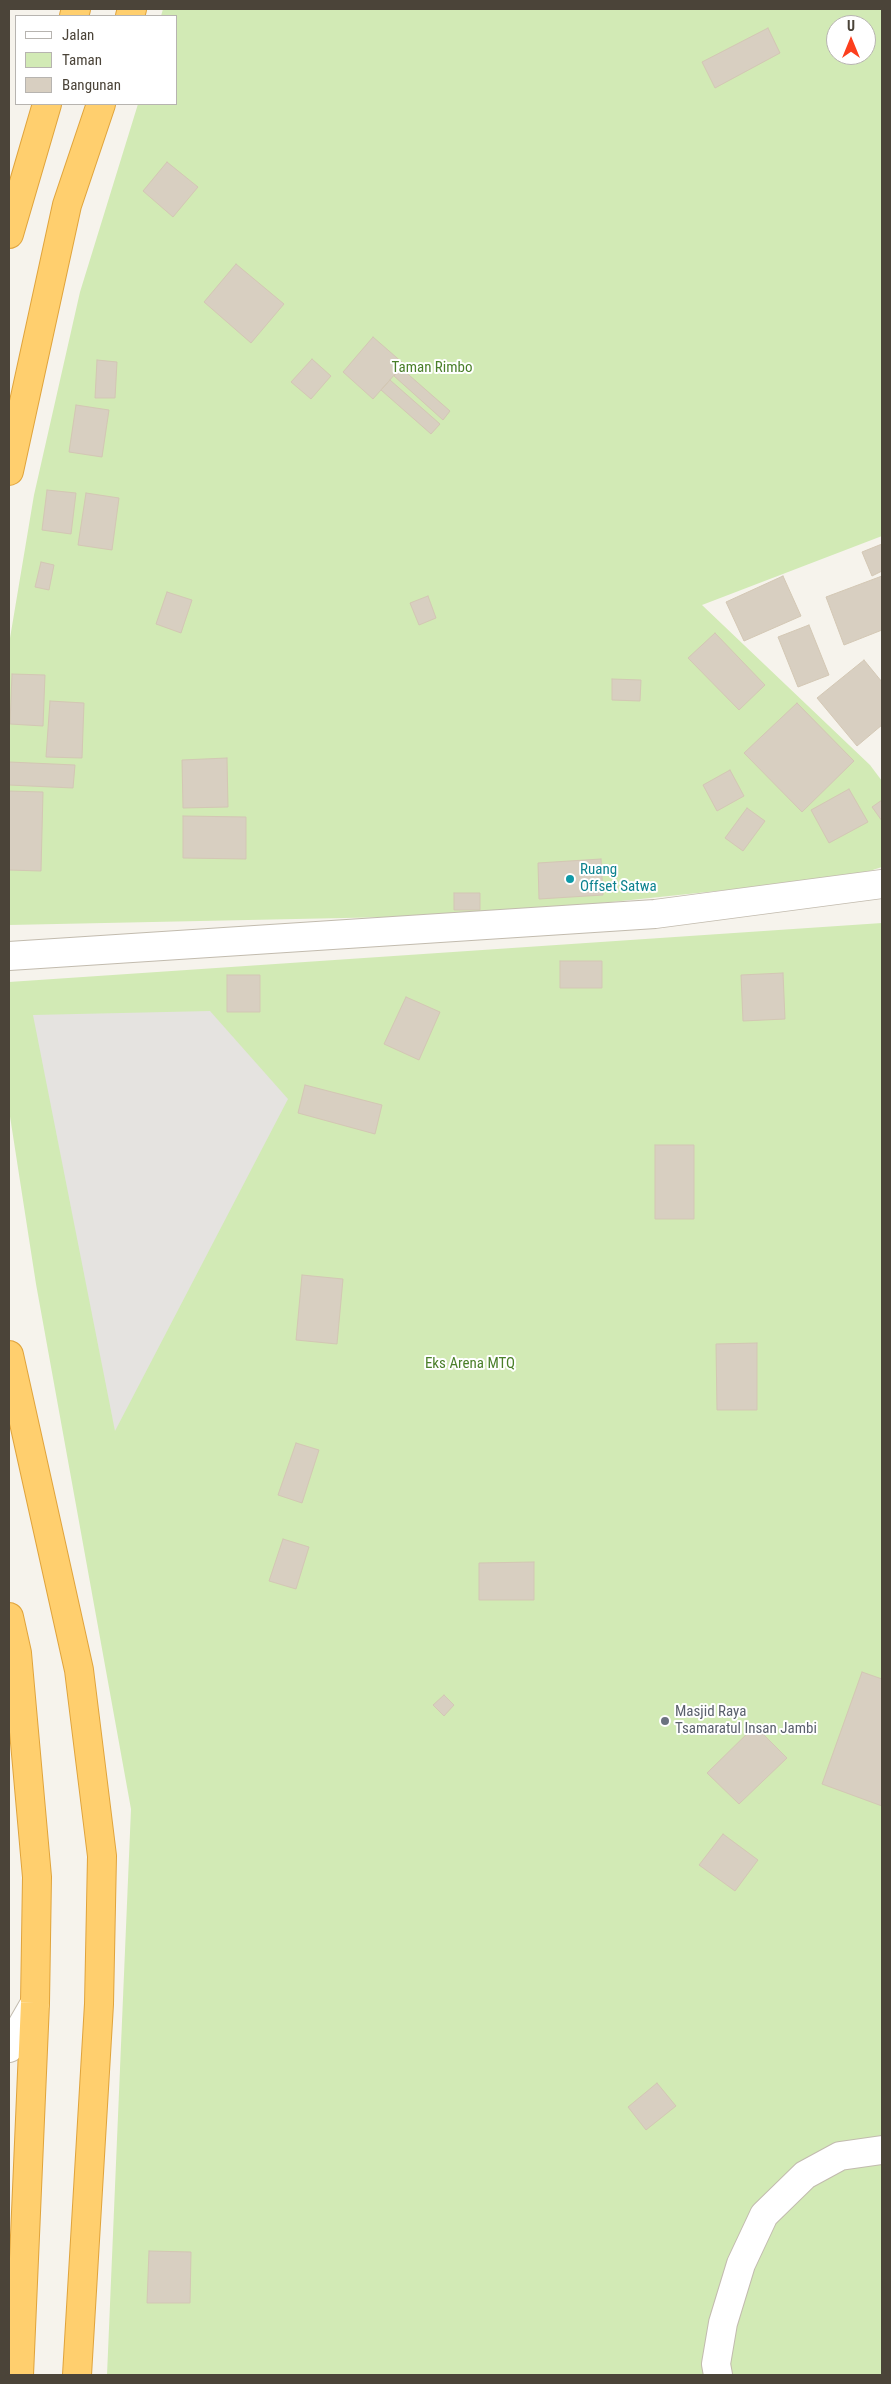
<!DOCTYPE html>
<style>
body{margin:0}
#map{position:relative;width:891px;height:2384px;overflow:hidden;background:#f6f3ec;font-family:"Roboto Condensed",sans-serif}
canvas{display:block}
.frame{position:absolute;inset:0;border:10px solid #4b4439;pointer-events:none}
.legend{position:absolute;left:15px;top:15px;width:162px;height:90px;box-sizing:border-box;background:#fff;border:1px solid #b7b4b0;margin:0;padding:6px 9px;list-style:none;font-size:15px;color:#4b4439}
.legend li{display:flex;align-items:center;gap:10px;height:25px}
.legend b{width:25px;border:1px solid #b7b4b0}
.north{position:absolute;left:826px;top:15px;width:50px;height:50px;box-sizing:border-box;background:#fff;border:1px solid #b7b4b0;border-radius:50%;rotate:0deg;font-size:14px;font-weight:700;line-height:20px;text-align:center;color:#4b4439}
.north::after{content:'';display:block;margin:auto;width:18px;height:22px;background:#fc3f1d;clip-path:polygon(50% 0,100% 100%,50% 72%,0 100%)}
</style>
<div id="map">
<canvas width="891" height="2384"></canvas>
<div class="frame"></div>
<ul class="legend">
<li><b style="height:6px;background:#fff"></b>Jalan</li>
<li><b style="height:14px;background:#d2eab5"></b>Taman</li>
<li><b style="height:14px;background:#d8cfc1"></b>Bangunan</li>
</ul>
<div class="north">U</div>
</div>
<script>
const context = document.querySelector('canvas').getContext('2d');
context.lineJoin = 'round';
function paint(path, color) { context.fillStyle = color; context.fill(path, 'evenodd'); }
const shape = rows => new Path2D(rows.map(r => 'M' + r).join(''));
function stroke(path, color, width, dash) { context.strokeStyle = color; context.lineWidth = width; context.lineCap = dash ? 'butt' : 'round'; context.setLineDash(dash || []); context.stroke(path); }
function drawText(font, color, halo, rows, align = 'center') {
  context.font = font + ' "Roboto Condensed",sans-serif'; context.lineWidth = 4; context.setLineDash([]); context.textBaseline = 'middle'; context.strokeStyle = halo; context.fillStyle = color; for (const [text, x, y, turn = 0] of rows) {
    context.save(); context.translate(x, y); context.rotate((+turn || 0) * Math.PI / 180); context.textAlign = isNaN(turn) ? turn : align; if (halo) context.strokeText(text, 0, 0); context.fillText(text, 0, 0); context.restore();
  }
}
paint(shape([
 [163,9,882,9,882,536,702,605,870,765,882,781,882,867,851,877,487,915,9,925,9,644,34,495,80,292,138,104,176,104,176,16,161,16],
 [836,25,866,25,866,55,836,55],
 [882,923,882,2375,107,2375,131,1809,36,1284,9,1110,9,982]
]), '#d2eab5');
paint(shape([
 [210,1011,288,1099,115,1431,33,1015]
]), '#e5e3e0');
const building = shape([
 [768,28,780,53,715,88,702,62,768,28],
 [167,162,198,187,173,217,143,191,167,162],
 [236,264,284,304,251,343,204,302,236,264],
 [373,337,404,364,373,399,343,372,373,337],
 [312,359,331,376,311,399,291,382,312,359],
 [97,360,117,362,115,398,95,398,97,360],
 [401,368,450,411,443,420,394,376,401,368],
 [390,380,440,424,431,434,381,390,390,380],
 [76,405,109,410,102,457,69,452,76,405],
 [47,490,76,493,71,534,42,530,47,490],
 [86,493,119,498,112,550,78,545,86,493],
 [882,544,882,571,872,576,862,552,882,544],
 [41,562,54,565,49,590,35,587,41,562],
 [783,576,801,616,744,641,726,602,783,576],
 [882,576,882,630,844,645,826,597,882,576],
 [167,592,192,600,181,633,156,624,167,592],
 [428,596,436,618,419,625,410,603,428,596],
 [809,625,829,675,798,687,778,637,809,625],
 [715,633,765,685,739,710,688,658,715,633],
 [864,660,882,682,882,725,857,746,817,698,864,660],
 [12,674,45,675,43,726,10,724,12,674],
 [612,679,641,680,640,701,612,700,612,679],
 [50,701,84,703,82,758,46,757,50,701],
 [797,703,854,761,802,812,744,753,797,703],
 [227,758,228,807,183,808,182,760,227,758],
 [9,762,75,765,73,788,9,785,9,762],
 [730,770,744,796,717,811,703,785,730,770],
 [849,789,868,822,829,843,811,810,849,789],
 [9,791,43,792,41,871,9,870,9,791],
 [882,800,882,821,872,807,882,800],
 [747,808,765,821,743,851,725,838,747,808],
 [183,816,246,817,246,859,183,858,183,816],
 [601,859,603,895,539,899,538,863,601,859],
 [454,893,480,893,480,910,454,910,454,893],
 [560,961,602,961,602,988,560,988,560,961],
 [783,973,785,1019,743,1021,741,975,783,973],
 [227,975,260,975,260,1012,227,1012,227,975],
 [406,997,440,1012,419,1060,384,1044,406,997],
 [305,1085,382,1105,375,1134,298,1113,305,1085],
 [655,1145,694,1145,694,1219,655,1219,655,1145],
 [302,1275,343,1279,337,1344,296,1340,302,1275],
 [757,1343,757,1410,717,1410,716,1344,757,1343],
 [296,1443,319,1450,302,1503,278,1495,296,1443],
 [283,1539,309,1547,296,1589,269,1581,283,1539],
 [534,1562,534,1600,479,1600,479,1563,534,1562],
 [862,1672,882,1679,882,1806,822,1784,862,1672],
 [444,1695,454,1705,444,1716,433,1705,444,1695],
 [755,1726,787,1758,739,1804,707,1773,755,1726],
 [723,1834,758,1860,735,1891,699,1865,723,1834],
 [657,2083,676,2106,646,2130,628,2107,657,2083],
 [149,2251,191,2252,190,2303,147,2303,149,2251]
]);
paint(building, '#d8cfc1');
stroke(building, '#d3c7b4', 1);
const minor = shape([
 [9,956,655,914,882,884],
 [9,2048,35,2003],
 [718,2375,716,2364,723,2323,741,2264,764,2215,805,2175,840,2156,882,2150]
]);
const highway = shape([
 [74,16,76,9],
 [130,16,132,9],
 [9,234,47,104],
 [9,471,67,205,101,104],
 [9,1355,79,1670,102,1856,99,2004,77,2375],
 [9,1617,17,1653,37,1877,35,2003,19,2375]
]);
stroke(minor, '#c2bbae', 30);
stroke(highway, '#e0a43c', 30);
stroke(minor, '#fff', 28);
stroke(highway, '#ffcf6e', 28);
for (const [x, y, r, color] of [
 [570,879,5,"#0f9aa8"],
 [665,1721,5,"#6b7280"]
]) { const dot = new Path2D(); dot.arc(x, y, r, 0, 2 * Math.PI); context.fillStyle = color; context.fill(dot); stroke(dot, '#fff', 2); }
drawText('15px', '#4a7f2a', '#fff', [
 ["Taman Rimbo",432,368],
 ["Eks Arena MTQ",470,1364]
]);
drawText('15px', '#0d838f', '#fff', [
 ["Ruang",580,870],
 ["Offset Satwa",580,887]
], 'left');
drawText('15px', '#5b616d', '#fff', [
 ["Masjid Raya",675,1712],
 ["Tsamaratul Insan Jambi",675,1729]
], 'left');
</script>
